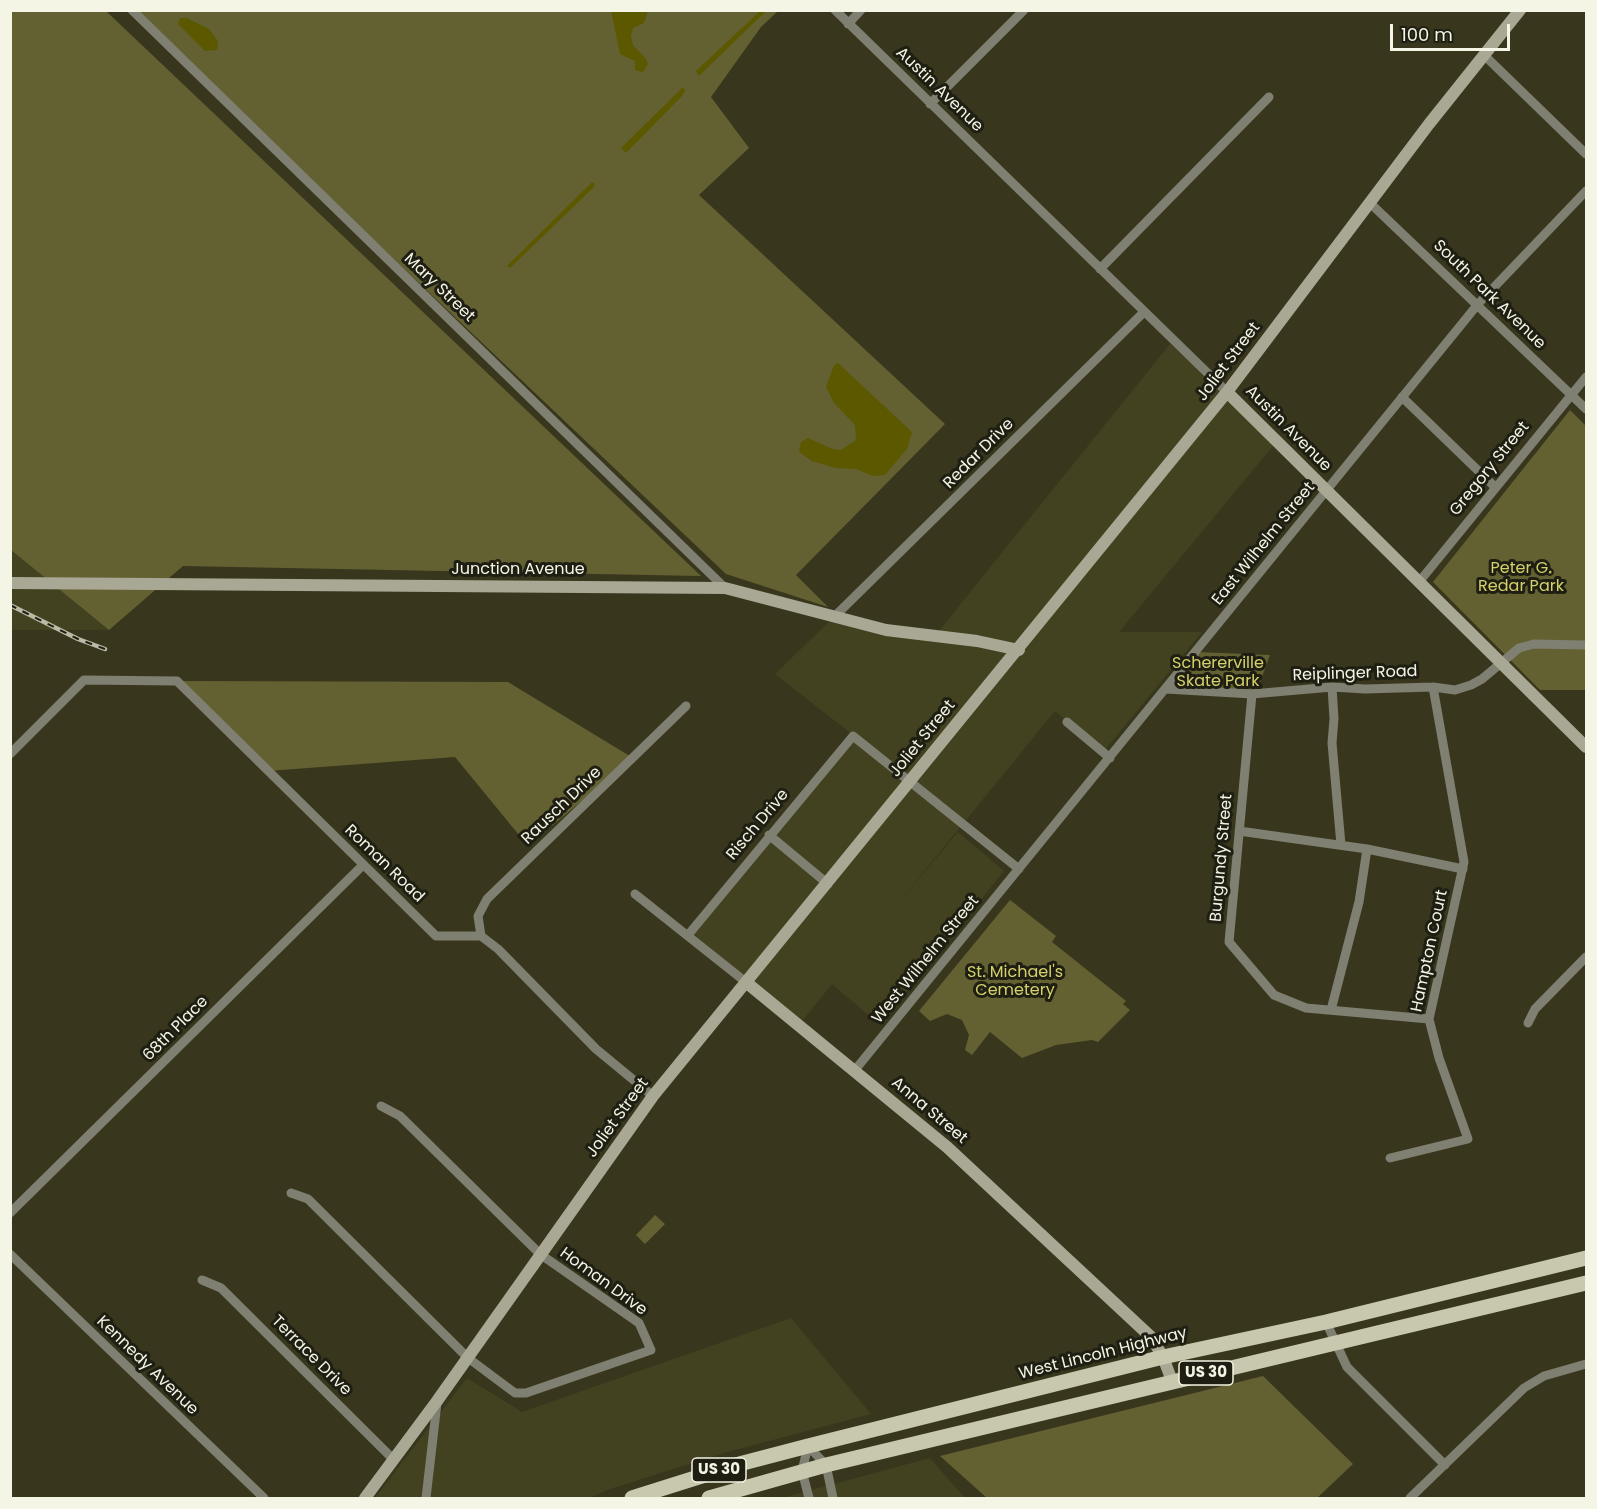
<!DOCTYPE html>
<style>
body{margin:0}
#map{position:relative;width:1597px;height:1509px;overflow:hidden;background:#38371d;font-family:Poppins,sans-serif}
canvas{display:block}
.frame{position:absolute;inset:0;border:12px solid #f5f5e5;pointer-events:none}
.scale{position:absolute;left:1390px;top:24px;width:120px;height:27px;box-sizing:border-box;border:3px solid #f5f5e5;border-top:0;padding-left:8px;font-size:18px;line-height:21px;white-space:nowrap;color:#f5f5e5;-webkit-text-stroke:4px #1e1e13;paint-order:stroke}
</style>
<div id="map">
<canvas width="1597" height="1509"></canvas>
<div class="frame"></div>
<div class="scale">100 m</div>
</div>
<script>
const context = document.querySelector('canvas').getContext('2d');
context.lineJoin = 'round';
function paint(path, color) { context.fillStyle = color; context.fill(path, 'evenodd'); }
const shape = rows => new Path2D(rows.map(r => 'M' + r).join(''));
function stroke(path, color, width, dash) { context.strokeStyle = color; context.lineWidth = width; context.lineCap = dash ? 'butt' : 'round'; context.setLineDash(dash || []); context.stroke(path); }
function drawText(font, color, halo, rows, align = 'center') {
  context.font = font + ' Poppins,sans-serif'; context.lineWidth = 6; context.setLineDash([]); context.textBaseline = 'middle'; context.strokeStyle = halo; context.fillStyle = color; for (const [text, x, y, turn = 0] of rows) {
    context.save(); context.translate(x, y); context.rotate((+turn || 0) * Math.PI / 180); context.textAlign = isNaN(turn) ? turn : align; if (halo) context.strokeText(text, 0, 0); context.fillText(text, 0, 0); context.restore();
  }
}
paint(shape([
 [1170,344,1227,392,1277,441,1119,632,1202,632,1103,752,1055,711,895,907,958,832,1004,871,880,1025,832,984,799,1025,688,935,853,735,775,674,834,617,934,637],
 [11,550,109,630,11,630],
 [791,1318,871,1414,727,1452,610,1489,589,1498,375,1498,467,1378,522,1412],
 [930,1458,965,1498,782,1498]
]), '#434220');
paint(shape([
 [10,11,106,11,701,576,183,566,109,630,11,550],
 [132,11,778,11,761,27,711,97,749,148,699,195,945,424,796,575,828,607,726,574],
 [1570,410,1586,426,1586,690,1540,690,1433,582],
 [1196,652,1270,655,1256,693,1166,689],
 [177,681,508,682,633,758,528,846,455,757,268,771],
 [1010,900,1056,936,1052,942,1126,1001,1123,1004,1130,1010,1098,1042,1092,1040,1056,1045,1022,1058,990,1032,972,1055,965,1050,969,1035,962,1020,947,1014,930,1021,919,1011],
 [655,1215,665,1224,645,1244,636,1235],
 [1263,1376,1353,1464,1317,1498,987,1498,940,1456]
]), '#636132');
paint(shape([
 [611,11,648,11,644,23,633,28,631,35,633,45,646,59,648,64,643,72,635,70,635,61,620,54],
 [760,11,766,11,699,76,696,71],
 [180,18,187,18,209,29,218,41,217,50,205,51,178,24],
 [683,87,685,91,682,96,626,153,621,148],
 [592,182,595,184,593,188,510,268,507,266],
 [838,363,912,432,907,449,885,475,873,476,856,469,836,468,812,461,799,452,801,442,808,438,833,449,841,450,856,440,855,425,834,403,826,387,834,365]
]), '#5c5800');
stroke(shape([
 [132,10,725,588],
 [835,10,1227,392],
 [848,24,861,10],
 [1484,55,1586,154],
 [930,104,1024,10],
 [1370,203,1586,409],
 [1100,269,1269,97],
 [1402,397,1495,487],
 [1419,582,1586,377],
 [834,617,1144,312],
 [1332,687,1334,719,1332,743,1341,845],
 [1166,689,1252,694,1332,687,1365,689,1433,687,1455,690,1471,685,1482,679,1519,648,1534,644,1586,645],
 [1252,694,1229,942,1274,995,1306,1008,1429,1019],
 [1067,722,1110,758],
 [10,754,84,680,177,681,436,936,481,936,498,949,596,1049,653,1096],
 [1239,831,1367,849,1463,869],
 [769,835,828,884],
 [635,894,747,983],
 [688,935,853,736,1019,869],
 [481,936,478,916,487,899,686,706],
 [1331,1010,1359,902,1367,849],
 [1528,1023,1535,1009,1586,957],
 [855,1070,1478,304,1586,191],
 [1390,1158,1468,1139,1439,1058,1429,1019,1464,862,1433,687],
 [291,1193,308,1199,468,1358,515,1393,526,1393,651,1350,639,1323,540,1254,400,1116,381,1106],
 [10,1213,363,865],
 [10,1254,264,1498],
 [202,1280,221,1288,394,1460],
 [1326,1322,1347,1367,1445,1465],
 [808,1446,826,1465,833,1498],
 [808,1446,802,1471,809,1498],
 [426,1498,437,1403],
 [1410,1498,1524,1388,1544,1376,1586,1364]
]), '#7f7f72', 9);
stroke(shape([
 [1227,392,1586,747],
 [10,583,725,588,886,630,977,641,1019,650],
 [747,983,947,1147,1151,1337,1163,1357,1172,1381],
 [365,1498,437,1401,653,1096,1227,392,1429,124,1520,10]
]), '#a9a894', 12);
stroke(shape([
 [632,1498,743,1463,808,1446,1163,1357,1326,1322,1586,1258],
 [709,1498,826,1465,1586,1283]
]), '#c8c8ae', 15);
const rail = shape([
 [10,605,78,639,105,649]
]);
stroke(rail, '#babaa7', 4.5);
stroke(rail, '#1e1e13', 2, [7]);
for (const [x, y, w] of [
 [1206,1373,54],
 [719,1470,54]
]) { const box = new Path2D(); box.roundRect(x - w / 2, y - 12, w, 24, 4.5); context.fillStyle = '#1e1e13'; context.fill(box); stroke(box, '#f5f5e5', 1.5); }
drawText('bold 15px', '#f5f5e5', null, [
 ["US 30",1206,1373],
 ["US 30",719,1470]
]);
drawText('16px', '#f5f5e5', '#1e1e13', [
 ["Austin Avenue",939,90,44],
 ["Mary Street",439,288,44],
 ["South Park Avenue",1489,295,44],
 ["Joliet Street",1229,362,-53],
 ["Austin Avenue",1288,429,45],
 ["Redar Drive",979,454,-45],
 ["Gregory Street",1490,469,-51],
 ["East Wilhelm Street",1264,544,-51],
 ["Junction Avenue",518,570],
 ["Reiplinger Road",1355,674,-2],
 ["Joliet Street",923,739,-51],
 ["Rausch Drive",562,806,-44],
 ["Risch Drive",758,825,-50],
 ["Burgundy Street",1222,858,-85],
 ["Roman Road",384,864,44],
 ["Hampton Court",1430,951,-78],
 ["West Wilhelm Street",926,960,-51],
 ["68th Place",176,1029,-45],
 ["Anna Street",929,1111,40],
 ["Joliet Street",618,1118,-54],
 ["Homan Drive",603,1282,36],
 ["West Lincoln Highway",1103,1354,-14],
 ["Terrace Drive",311,1356,45],
 ["Kennedy Avenue",147,1366,44]
]);
drawText('16px', '#d5d16a', '#1e1e13', [
 ["Peter G.",1521,569],
 ["Redar Park",1521,587],
 ["Schererville",1218,664],
 ["Skate Park",1218,682],
 ["St. Michael's",1015,973],
 ["Cemetery",1015,991]
]);
</script>
